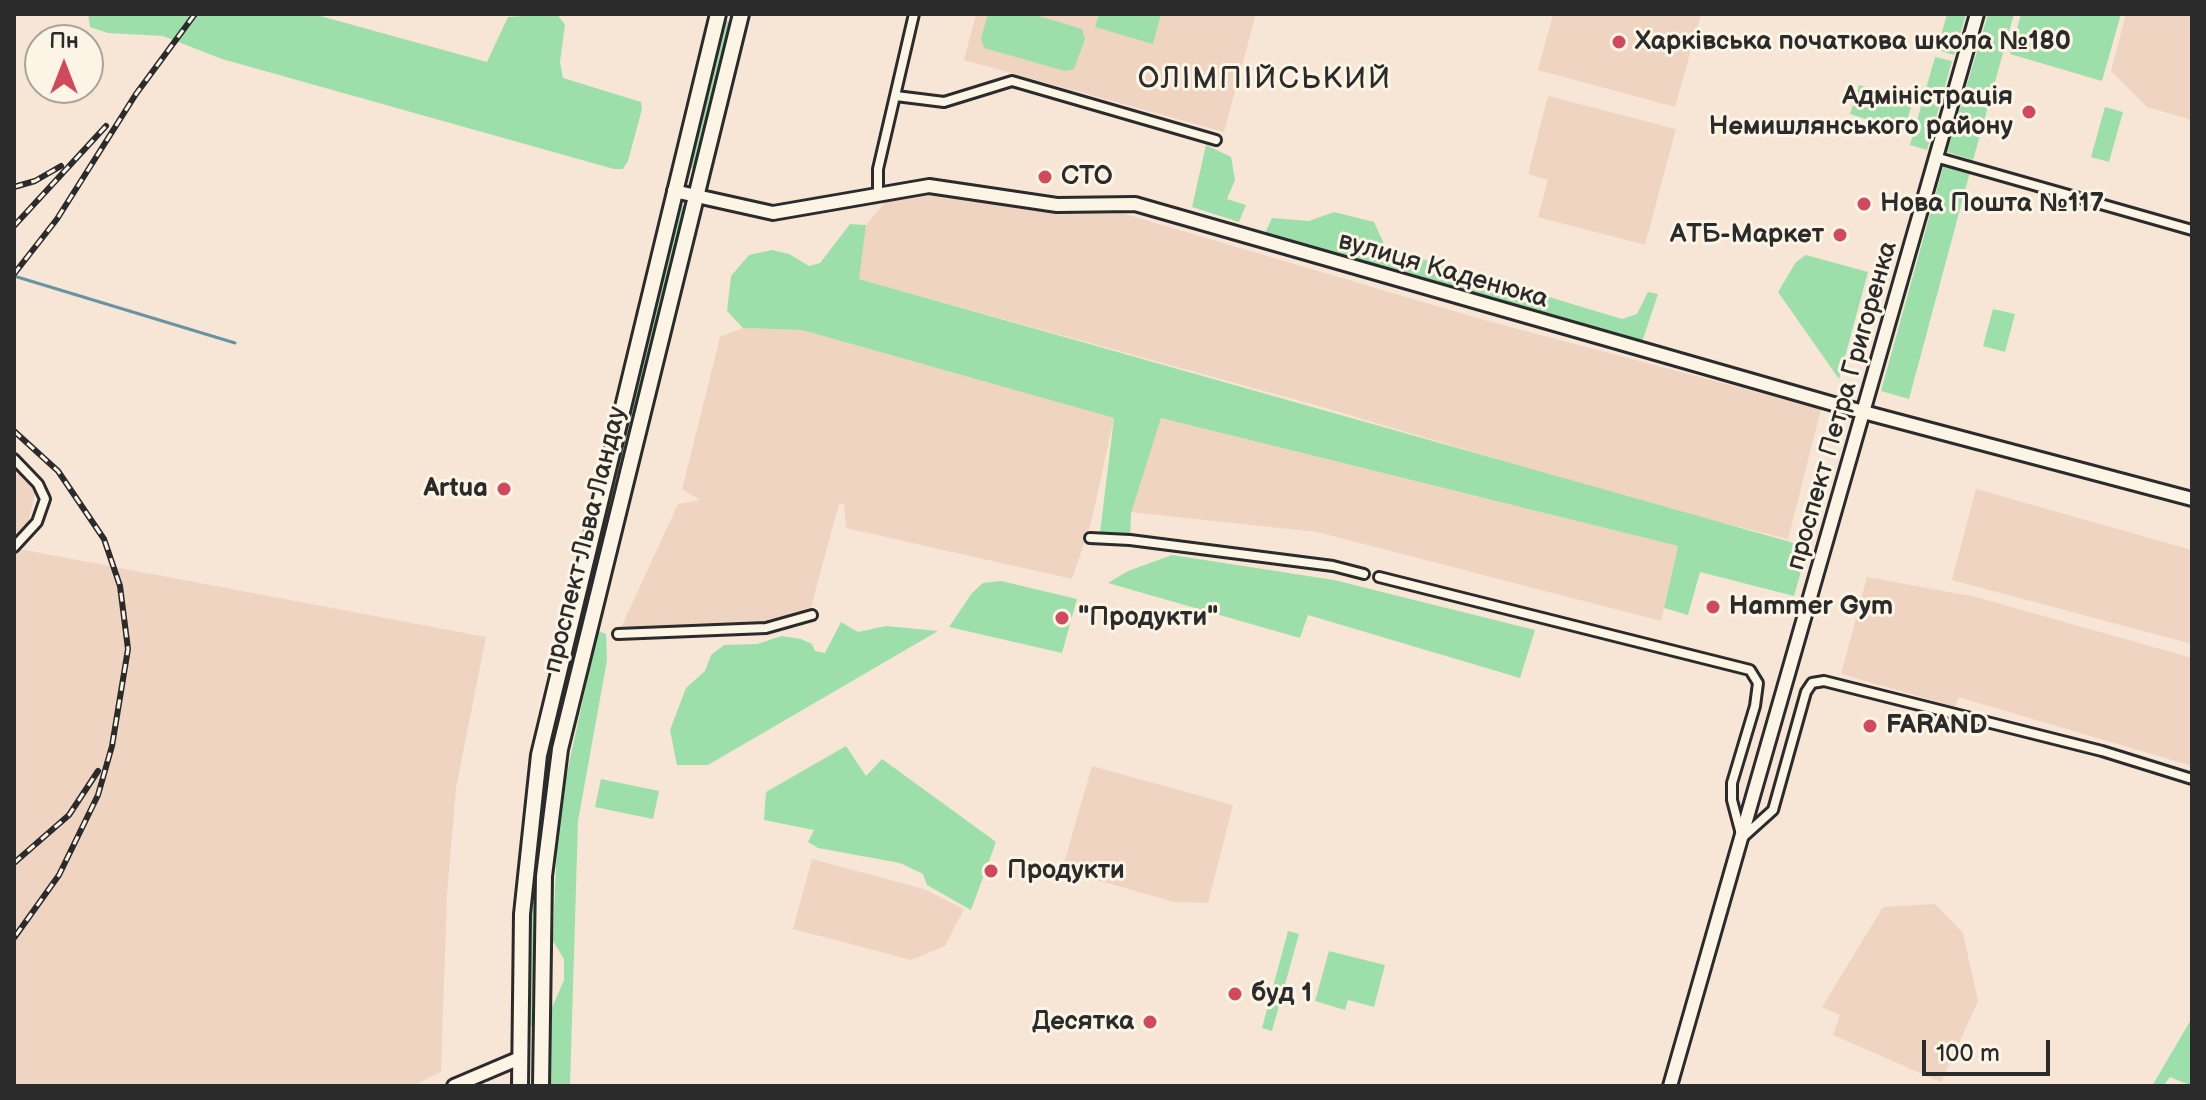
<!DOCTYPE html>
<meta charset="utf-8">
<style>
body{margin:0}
#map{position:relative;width:2206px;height:1100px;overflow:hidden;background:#f7e6d5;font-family:"Balsamiq Sans",sans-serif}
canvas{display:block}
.frame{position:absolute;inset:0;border:16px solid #2b2b2b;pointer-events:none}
.north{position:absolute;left:24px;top:24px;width:80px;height:80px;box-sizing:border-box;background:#fcf5e5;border:2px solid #a8a49b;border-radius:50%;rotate:0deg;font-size:22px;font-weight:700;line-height:32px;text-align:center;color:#2b2b2b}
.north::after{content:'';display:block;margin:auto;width:28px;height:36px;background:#d1495b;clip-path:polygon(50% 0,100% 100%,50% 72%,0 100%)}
.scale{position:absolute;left:1922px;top:1040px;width:128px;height:36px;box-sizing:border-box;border:4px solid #2b2b2b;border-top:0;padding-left:10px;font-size:24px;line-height:28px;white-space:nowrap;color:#2b2b2b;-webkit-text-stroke:6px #fcf5e5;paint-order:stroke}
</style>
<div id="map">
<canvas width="2206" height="1100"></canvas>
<div class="frame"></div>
<div class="north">Пн</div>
<div class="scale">100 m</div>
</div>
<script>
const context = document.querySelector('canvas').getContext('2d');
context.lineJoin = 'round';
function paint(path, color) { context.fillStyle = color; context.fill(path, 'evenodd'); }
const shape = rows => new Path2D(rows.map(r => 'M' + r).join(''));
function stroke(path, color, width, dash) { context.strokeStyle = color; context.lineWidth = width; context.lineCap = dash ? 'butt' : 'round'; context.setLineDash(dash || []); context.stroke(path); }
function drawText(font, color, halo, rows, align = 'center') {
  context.font = font + ' "Balsamiq Sans",sans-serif'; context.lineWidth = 6; context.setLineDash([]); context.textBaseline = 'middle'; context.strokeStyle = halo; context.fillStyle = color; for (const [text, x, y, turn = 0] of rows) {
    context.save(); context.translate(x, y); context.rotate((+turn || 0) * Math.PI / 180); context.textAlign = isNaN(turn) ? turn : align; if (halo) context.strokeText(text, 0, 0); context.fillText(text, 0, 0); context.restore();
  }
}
paint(shape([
 [976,14,1256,14,1224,132,964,60],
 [1553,14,1701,14,1675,107,1538,70],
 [2126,14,2192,14,2192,120,2147,107,2111,71],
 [1548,96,1676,129,1645,245,1538,217,1548,180,1528,174],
 [955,188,1030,208,1115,211,1484,320,1821,409,1788,539,1662,508,1322,407,858,279,866,225,895,190,918,196],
 [743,328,802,330,1114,418,1091,523,1072,579,846,528,844,504,839,504,811,607,762,623,657,626,618,634,678,504,700,500,682,489,720,337],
 [1161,418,1678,546,1661,621,1317,532,1130,512],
 [14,466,36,489,28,524,14,536],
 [1976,489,2192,550,2192,644,1952,580],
 [14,548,486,637,456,788,447,894,441,1072,412,1086,14,1086],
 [1867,577,1976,597,2192,658,2192,766,1958,697,1955,707,1841,674],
 [1092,766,1233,805,1208,903,1174,902,1062,870],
 [812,859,924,889,964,909,945,946,911,960,793,929],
 [1935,904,1963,933,1978,1001,1941,1082,1833,1035,1840,1015,1822,1007,1883,907]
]), '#f0d4c2');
paint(shape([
 [88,14,313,14,487,62,508,17,557,14,565,25,560,62,563,78,641,102,642,109,628,161,623,169,614,169,222,59,163,36,108,33,90,27],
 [988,14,1032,14,1082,29,1085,39,1074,69,1065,71,984,48,981,38],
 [1099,14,1161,14,1153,44,1095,27],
 [1947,14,1966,14,1954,55,1937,50],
 [1988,14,2014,14,1973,160,1947,152],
 [2021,14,2121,14,2102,81,2010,54],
 [726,21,731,22,695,169,690,168],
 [1935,57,1952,61,1927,150,1910,145],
 [1859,85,1913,100,1904,131,1850,114],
 [2105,107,2123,112,2109,162,2091,157],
 [1206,145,1231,157,1235,180,1227,199,1246,205,1239,222,1192,207],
 [1944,164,1970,172,1909,399,1881,391],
 [682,204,684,208,620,474,616,472],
 [1334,212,1374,222,1386,248,1622,319,1637,314,1648,292,1658,294,1642,342,1265,233,1272,218,1309,221],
 [850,224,866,225,859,279,1808,547,1794,596,1700,572,1688,615,1664,608,1678,546,1161,418,1131,513,1130,540,1100,533,1114,418,802,330,743,328,727,311,731,276,749,255,772,250,789,254,809,266,820,263],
 [1806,255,1868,272,1839,379,1778,292,1796,262],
 [1993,309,2015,314,2005,352,1983,346],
 [609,499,614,500,556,744,552,743],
 [1172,555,1334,580,1535,630,1520,678,1308,615,1300,638,1108,583,1128,571],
 [1001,581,1077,599,1062,653,949,627,972,593,983,583],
 [841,622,858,632,886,626,938,631,708,765,677,765,670,730,686,688,705,671,711,655,724,645,757,644,782,636,801,639,812,644,815,651,825,653],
 [598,631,606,634,607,660,578,821,570,1086,550,1086,551,1010,564,980,564,959,553,941,558,814],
 [846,746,866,776,882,759,996,842,971,910,927,885,923,874,900,863,818,848,808,842,814,830,764,820,766,792],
 [550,751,555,752,537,909,534,1026,529,1026,532,910],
 [601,779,659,791,653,819,595,807],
 [1288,931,1299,934,1272,1031,1262,1028],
 [1329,951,1385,965,1374,1007,1348,1000,1345,1010,1315,1001],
 [2192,1018,2192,1086,2170,1077,2163,1086,2152,1086]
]), '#9ddfaa');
stroke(shape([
 [14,276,235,343]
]), '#6893a2', 3);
const street = shape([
 [896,96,944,102,1012,81,1216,140],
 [1935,157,2192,230],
 [878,192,878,169,914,14],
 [14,459,38,484,45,499,37,522,14,547],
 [1090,538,1130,540,1333,566,1364,574],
 [1379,577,1750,670,1758,683,1755,706,1732,783,1732,800,1742,838,1773,810],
 [618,634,766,628,812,615],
 [1773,810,1806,692,1812,683,1824,681,2102,751,2192,779]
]);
const secondary = shape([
 [674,191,773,213,929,186,1057,205,1135,204,1837,405,2192,499],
 [454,1086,520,1058],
 [1670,1086,1977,14]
]);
const primary = shape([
 [520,1086,522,914,539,755,718,14],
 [541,1086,544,876,560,749,741,14]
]);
stroke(street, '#2b2b2b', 14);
stroke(secondary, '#2b2b2b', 18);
stroke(primary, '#2b2b2b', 20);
stroke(street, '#fcf5e5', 8);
stroke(secondary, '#fcf5e5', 12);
stroke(primary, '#fcf5e5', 14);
const rail = shape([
 [14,187,35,181,61,166],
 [14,226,106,126],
 [14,274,57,219,136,94,195,14],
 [14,431,58,471,104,539,120,586,128,649,112,746,98,795,59,875,14,938],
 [14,863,69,815,98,771]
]);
stroke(rail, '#2b2b2b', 6);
stroke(rail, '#fcf5e5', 3, [9]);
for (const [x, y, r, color] of [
 [1619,42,8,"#d1495b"],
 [2029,112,8,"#d1495b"],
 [1045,177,8,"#d1495b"],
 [1864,204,8,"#d1495b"],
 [1840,235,8,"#d1495b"],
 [504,489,8,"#d1495b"],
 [1713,607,8,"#d1495b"],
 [1062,618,8,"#d1495b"],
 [1870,726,8,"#d1495b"],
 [991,871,8,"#d1495b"],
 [1235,994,8,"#d1495b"],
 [1150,1022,8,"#d1495b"]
]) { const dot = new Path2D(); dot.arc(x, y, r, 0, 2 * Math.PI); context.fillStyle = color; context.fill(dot); stroke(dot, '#fcf5e5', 3); }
drawText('bold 26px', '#2b2b2b', '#fcf5e5', [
 ["Харківська початкова школа №180",1635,42],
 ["Адміністрація",2013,97,"right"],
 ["Немишлянського району",2013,127,"right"],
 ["СТО",1061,177],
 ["Нова Пошта №117",1880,204],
 ["АТБ-Маркет",1824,235,"right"],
 ["Artua",488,489,"right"],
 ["Hammer Gym",1729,607],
 ["\"Продукти\"",1078,618],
 ["FARAND",1886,726],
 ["Продукти",1007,871],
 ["буд 1",1251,994],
 ["Десятка",1134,1022,"right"]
], 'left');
drawText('26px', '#2b2b2b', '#fcf5e5', [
 ["вулиця Каденюка",1443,271,16],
 ["проспект Петра Григоренка",1843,406,-74],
 ["проспект Льва Ландау",586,540,-76]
]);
context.letterSpacing = '2px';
drawText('30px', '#2b2b2b', '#fcf5e5', [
 ["ОЛІМПІЙСЬКИЙ",1265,80]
]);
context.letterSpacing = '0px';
</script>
